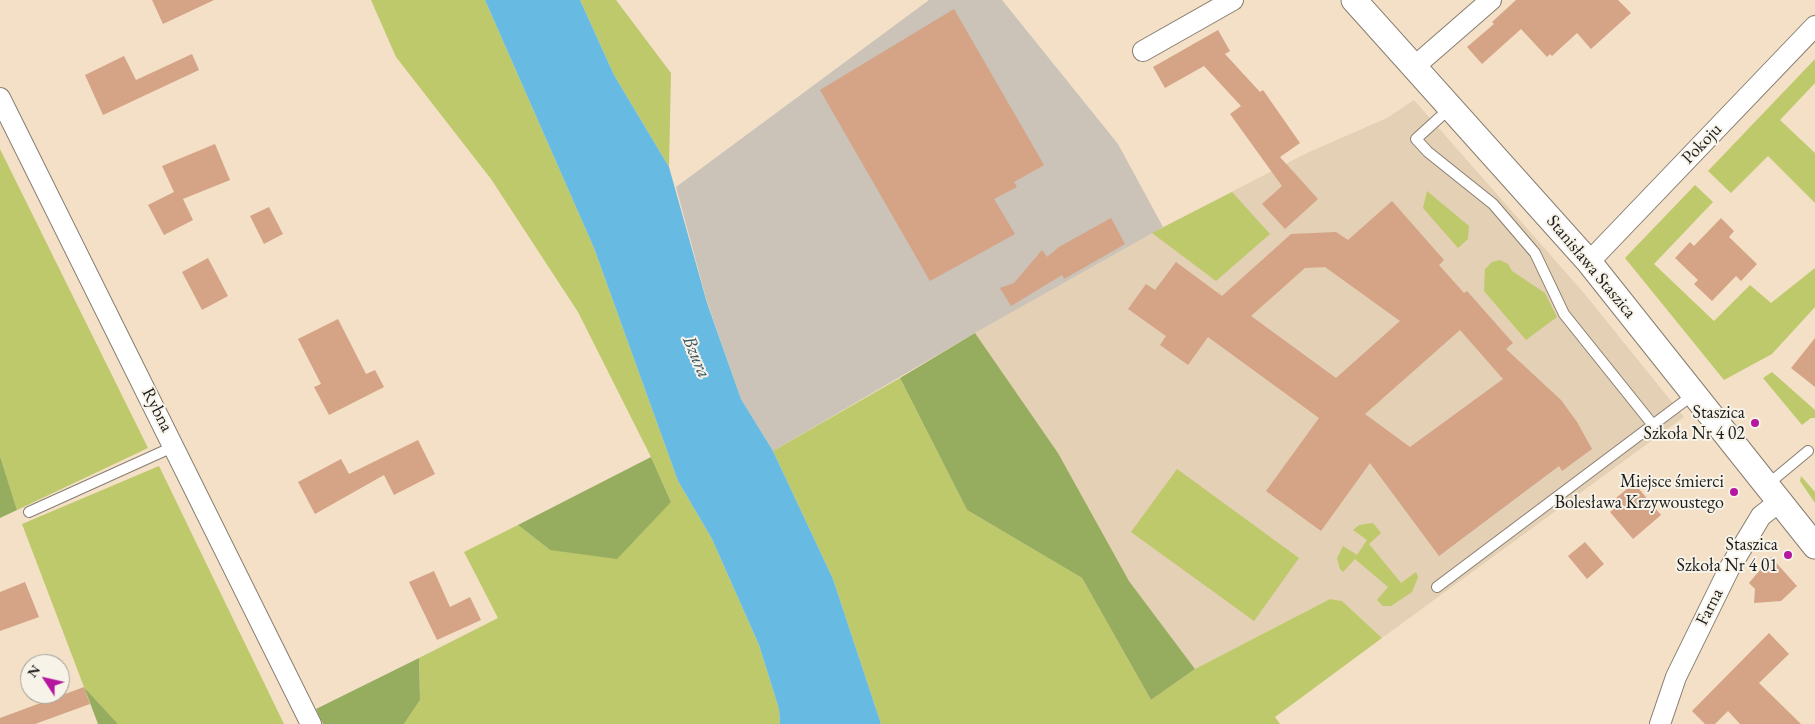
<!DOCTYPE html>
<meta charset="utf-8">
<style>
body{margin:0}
#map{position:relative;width:1815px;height:724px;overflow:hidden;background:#f3e0c6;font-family:"EB Garamond",serif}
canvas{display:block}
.north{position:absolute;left:20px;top:654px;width:50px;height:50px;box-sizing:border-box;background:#f7f3e8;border:1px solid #9f9d96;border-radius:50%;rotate:305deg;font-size:14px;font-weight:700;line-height:20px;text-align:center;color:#1c1c1c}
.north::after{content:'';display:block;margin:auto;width:18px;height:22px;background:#b5179e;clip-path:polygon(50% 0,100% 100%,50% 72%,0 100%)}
</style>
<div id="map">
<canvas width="1815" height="724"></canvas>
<div class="north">N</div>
</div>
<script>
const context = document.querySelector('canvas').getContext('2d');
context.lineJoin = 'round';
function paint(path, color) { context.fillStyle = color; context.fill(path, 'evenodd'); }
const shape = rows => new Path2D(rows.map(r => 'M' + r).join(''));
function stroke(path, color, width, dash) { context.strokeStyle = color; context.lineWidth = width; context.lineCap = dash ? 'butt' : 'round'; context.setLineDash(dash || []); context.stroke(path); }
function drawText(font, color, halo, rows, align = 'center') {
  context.font = font + ' "EB Garamond",serif'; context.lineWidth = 4; context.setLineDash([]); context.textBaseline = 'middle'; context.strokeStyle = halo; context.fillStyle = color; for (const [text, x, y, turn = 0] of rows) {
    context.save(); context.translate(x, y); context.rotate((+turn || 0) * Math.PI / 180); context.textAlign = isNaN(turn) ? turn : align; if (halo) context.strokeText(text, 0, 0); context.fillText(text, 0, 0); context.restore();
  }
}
paint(shape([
 [1414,100,1583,292,1684,417,1382,638,1342,601,1330,599,1195,669,1129,581,1058,453,975,333,1152,233,1307,153,1387,118]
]), '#e4d0b4');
paint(shape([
 [929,0,1002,0,1118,144,1163,227,975,333,773,451,741,399,707,302,676,187]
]), '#cbc2b8');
paint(shape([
 [371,0,485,0,594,248,678,481,712,539,759,645,779,709,780,724,404,724,420,700,419,658,498,618,464,552,518,525,550,550,671,502,651,457,578,312,491,179,396,57],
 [580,0,616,0,671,73,669,167,614,75],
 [1815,59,1815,83,1780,120,1815,153,1815,203,1768,156,1731,193,1708,171],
 [0,149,148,448,17,510,0,456],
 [1695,185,1713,202,1654,264,1714,321,1750,285,1771,303,1815,268,1815,307,1772,354,1724,380,1625,258],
 [1427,191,1469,226,1468,239,1458,248,1423,208],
 [1232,192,1270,234,1216,281,1152,233],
 [1500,260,1508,264,1512,271,1545,293,1557,317,1526,340,1484,291,1485,269,1492,262],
 [1772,372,1815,410,1815,418,1811,418,1802,425,1763,378],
 [900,378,967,510,1082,578,1151,700,1195,669,1330,599,1342,601,1382,638,1275,717,1280,724,881,724,833,579,773,451],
 [159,466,284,724,118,724,84,687,22,524],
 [1177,469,1299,558,1254,621,1131,532],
 [1801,476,1815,492,1815,503,1800,481],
 [1373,523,1381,533,1369,544,1401,583,1416,572,1418,577,1412,592,1391,606,1383,606,1377,600,1388,587,1355,559,1343,572,1340,569,1337,558,1343,546,1357,555,1367,540,1353,530,1359,525]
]), '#bdc96b');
paint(shape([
 [975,333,1058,453,1129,581,1195,669,1151,700,1082,578,967,510,900,378],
 [0,456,17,510,0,518],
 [651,457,671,502,617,559,550,550,518,525],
 [419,658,420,700,404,724,323,724,316,709],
 [84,687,118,724,98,724]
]), '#96ad5f');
paint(shape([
 [485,0,580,0,614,75,669,167,707,303,741,399,773,451,833,579,881,724,780,724,779,709,759,645,712,539,678,481,594,248]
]), '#67bbe3');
paint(shape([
 [152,0,214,0,163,24],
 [1516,0,1618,0,1631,13,1591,49,1577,33,1552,56,1550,54,1547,57,1521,29,1482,64,1467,47,1494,24,1492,22],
 [954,9,1044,165,1014,182,1017,187,994,199,1015,234,930,281,820,90],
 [1218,30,1230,51,1225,54,1260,92,1263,90,1300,143,1280,157,1318,199,1285,229,1262,204,1282,186,1230,114,1241,106,1204,66,1165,88,1153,67],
 [192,54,199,70,103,115,85,75,124,56,136,80],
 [215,144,230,180,183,199,193,220,164,235,148,205,174,192,162,166],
 [1392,201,1444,260,1439,265,1464,293,1467,291,1513,343,1506,349,1561,400,1577,422,1592,449,1562,471,1559,466,1439,556,1370,463,1321,531,1266,491,1319,418,1208,337,1188,365,1160,345,1166,336,1128,309,1146,284,1155,290,1176,262,1222,296,1291,234,1336,232,1348,240],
 [1325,267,1400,321,1336,378,1251,316,1305,268],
 [1460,330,1503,379,1410,447,1365,414],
 [269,207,283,234,264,244,250,216],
 [1111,218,1125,244,1064,279,1062,275,1011,306,1000,288,1014,283,1042,250,1047,257,1059,247],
 [1721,218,1734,231,1729,237,1757,264,1741,281,1736,276,1712,301,1694,284,1698,280,1675,258,1690,242,1694,246],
 [208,258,228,296,202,310,182,272],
 [338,319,366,374,375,370,384,387,329,415,314,387,321,384,298,339],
 [1815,338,1815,387,1791,368],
 [418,440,435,474,394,495,384,475,315,514,298,482,341,459,349,474],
 [1634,483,1661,515,1633,539,1610,512,1620,504,1616,498],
 [1585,542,1604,564,1587,579,1568,556],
 [1771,557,1797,586,1781,601,1754,603,1755,589,1749,583],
 [434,571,450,607,470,597,481,620,437,640,409,582],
 [25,582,39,617,0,631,0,592],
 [1769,633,1789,654,1759,683,1801,724,1740,724,1728,711,1715,724,1705,724,1692,711],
 [84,687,90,704,35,724,0,724,0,718]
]), '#d5a386');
const service = shape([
 [1450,108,1416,139,1428,152,1493,204,1535,253,1564,314,1653,425],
 [1767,485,1808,451],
 [29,512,175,446],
 [1437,587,1694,394]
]);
const minor = shape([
 [1143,51,1233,0],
 [1414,67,1491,0],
 [0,98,311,724],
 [1589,262,1815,26],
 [1660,724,1676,677,1729,569,1761,516,1779,502]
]);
const tertiary = shape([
 [1354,0,1589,262,1815,546]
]);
stroke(service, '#887e71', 12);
stroke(minor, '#887e71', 22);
stroke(tertiary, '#887e71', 27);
stroke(service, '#fff', 10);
stroke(minor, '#fff', 20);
stroke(tertiary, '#fff', 25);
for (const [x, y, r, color] of [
 [1755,423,5,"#b5179e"],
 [1734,492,5,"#b5179e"],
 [1788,555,5,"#b5179e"]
]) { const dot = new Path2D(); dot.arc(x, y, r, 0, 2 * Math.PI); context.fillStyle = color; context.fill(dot); stroke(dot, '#f7f3e8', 2); }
drawText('18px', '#1c1c1c', '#f7f3e8', [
 ["Pokoju",1702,144,-46],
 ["Stanisława Staszica",1591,267,50],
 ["Rybna",157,410,63],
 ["Farna",1710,607,-63]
]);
drawText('18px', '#1c1c1c', '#f7f3e8', [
 ["Staszica",1745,413],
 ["Szkoła Nr 4 02",1745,434],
 ["Miejsce śmierci",1724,482],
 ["Bolesława Krzywoustego",1724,503],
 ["Staszica",1778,545],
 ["Szkoła Nr 4 01",1778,566]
], 'right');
drawText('italic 19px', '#365462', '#f7f3e8', [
 ["Bzura",696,357,67]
]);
</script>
